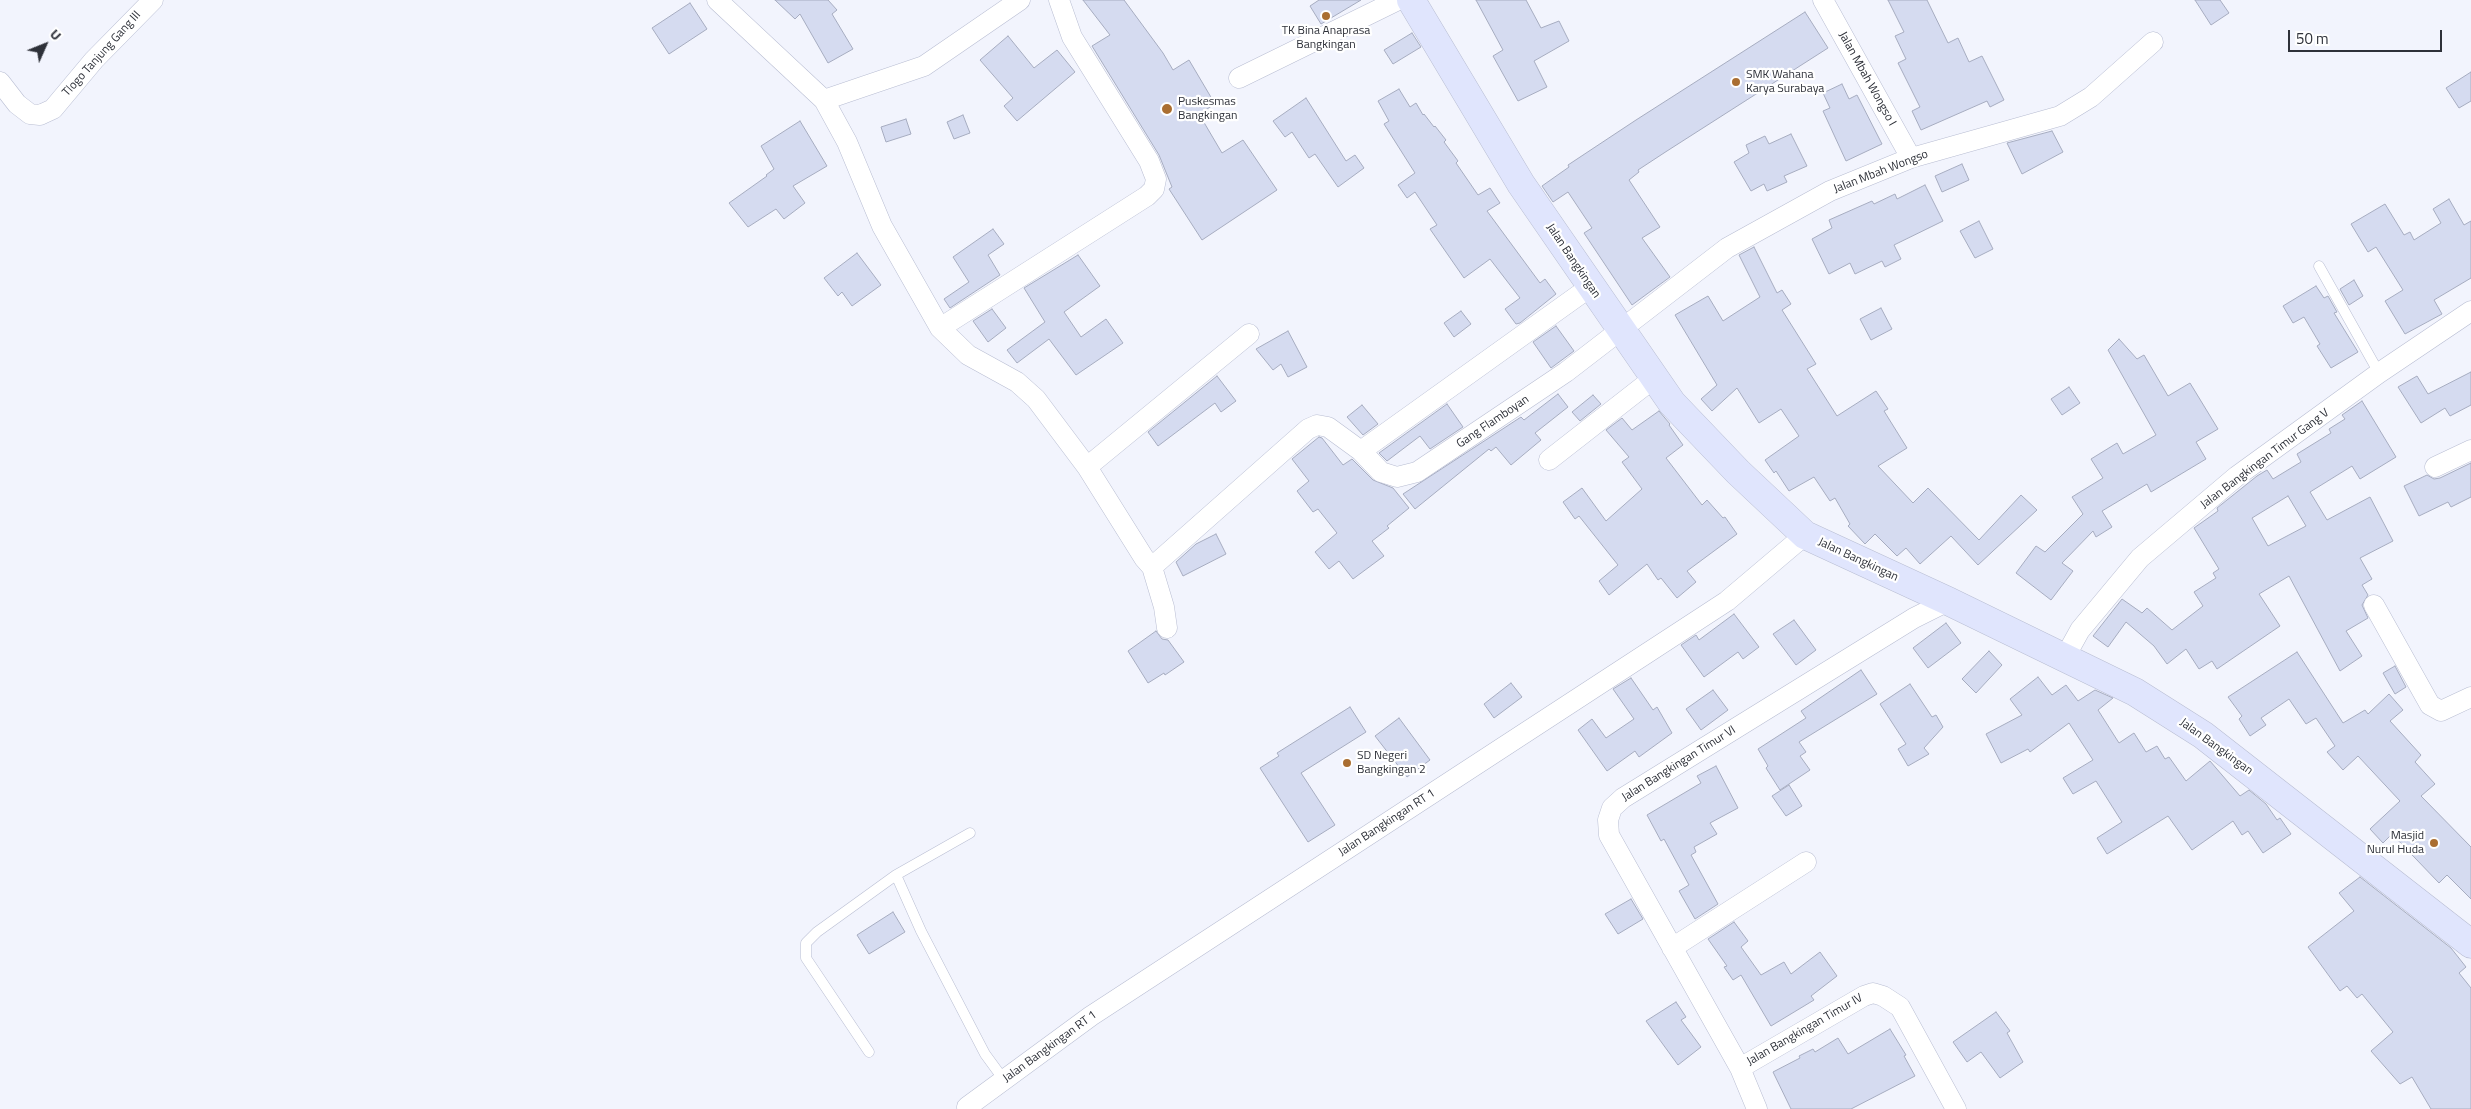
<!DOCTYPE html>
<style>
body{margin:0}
#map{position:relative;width:2471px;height:1109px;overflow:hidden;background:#f2f4fd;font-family:"Titillium Web",sans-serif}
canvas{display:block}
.north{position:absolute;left:20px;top:20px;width:50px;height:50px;-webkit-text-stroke:4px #fff;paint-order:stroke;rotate:46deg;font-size:14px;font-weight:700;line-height:20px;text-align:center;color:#2e3139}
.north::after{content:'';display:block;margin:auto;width:18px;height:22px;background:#2e3139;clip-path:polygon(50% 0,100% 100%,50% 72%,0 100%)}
.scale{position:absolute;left:2288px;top:30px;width:154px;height:22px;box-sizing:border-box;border:2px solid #2e3139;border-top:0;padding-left:6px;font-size:15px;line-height:18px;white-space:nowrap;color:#2e3139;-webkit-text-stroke:4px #fff;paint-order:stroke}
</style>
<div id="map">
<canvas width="2471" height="1109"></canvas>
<div class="north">U</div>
<div class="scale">50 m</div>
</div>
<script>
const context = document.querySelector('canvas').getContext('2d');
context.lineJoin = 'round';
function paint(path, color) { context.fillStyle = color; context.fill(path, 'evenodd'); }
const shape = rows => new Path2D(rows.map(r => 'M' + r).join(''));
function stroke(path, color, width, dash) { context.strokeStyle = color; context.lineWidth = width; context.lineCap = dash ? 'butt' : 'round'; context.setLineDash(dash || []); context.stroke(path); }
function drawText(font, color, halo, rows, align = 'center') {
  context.font = font + ' "Titillium Web",sans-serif'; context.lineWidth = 4.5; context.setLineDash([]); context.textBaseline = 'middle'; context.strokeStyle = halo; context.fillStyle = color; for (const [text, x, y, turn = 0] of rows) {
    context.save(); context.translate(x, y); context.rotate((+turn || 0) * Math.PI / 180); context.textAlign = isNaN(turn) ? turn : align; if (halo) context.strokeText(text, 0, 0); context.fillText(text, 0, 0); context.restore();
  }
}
const building = shape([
 [775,0,828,0,837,10,832,14,853,49,828,63,800,14,795,19,775,0],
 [1083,0,1124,0,1163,53,1173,70,1189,60,1215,104,1199,114,1222,153,1243,140,1277,190,1202,240,1169,189,1172,187,1159,155,1092,46,1110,35,1083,0],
 [1319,0,1361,0,1321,24,1310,6,1319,0],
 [1476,0,1526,0,1541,28,1559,21,1569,41,1534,61,1547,87,1518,101,1493,56,1503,50,1476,0],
 [1888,0,1927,0,1948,43,1958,38,1969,62,1982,56,2004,100,1990,107,1987,101,1921,130,1912,111,1920,107,1898,63,1906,59,1895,36,1904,32,1888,0],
 [2195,0,2220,0,2229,13,2211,25,2195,0],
 [690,3,707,29,669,54,652,28,690,3],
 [1805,12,1828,48,1667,151,1638,170,1639,172,1629,180,1660,227,1642,238,1670,277,1632,305,1584,233,1592,228,1568,192,1553,202,1542,186,1569,167,1568,165,1636,120,1805,12],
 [1412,33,1421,47,1393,64,1384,50,1412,33],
 [1008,36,1034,68,1057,50,1075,72,1017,121,1004,106,1013,98,980,60,1008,36],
 [2471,72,2471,101,2459,108,2446,88,2471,72],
 [1842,84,1849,99,1857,95,1882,144,1846,161,1823,111,1830,108,1823,93,1842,84],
 [1399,89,1410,107,1416,103,1423,115,1424,114,1434,127,1435,126,1446,140,1444,142,1458,161,1456,163,1478,195,1490,188,1500,203,1487,211,1540,283,1545,279,1556,294,1520,323,1516,324,1505,309,1520,298,1490,259,1464,278,1430,229,1437,225,1415,192,1407,198,1398,185,1415,173,1384,124,1389,121,1378,101,1399,89],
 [1306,98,1346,161,1355,155,1364,168,1338,187,1315,154,1309,158,1292,132,1285,137,1273,121,1306,98],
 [963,115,970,133,954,139,947,122,963,115],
 [906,119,911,134,886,142,881,127,906,119],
 [800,121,827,166,793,186,805,203,784,219,776,209,748,227,729,203,767,176,766,175,774,169,761,146,800,121],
 [2052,131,2063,152,2022,174,2007,143,2052,131],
 [1791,134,1807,166,1784,176,1787,182,1767,191,1764,184,1751,191,1734,162,1749,153,1746,145,1765,136,1769,144,1791,134],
 [1962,164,1969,180,1942,192,1935,176,1962,164],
 [1925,185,1943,221,1894,245,1901,259,1885,267,1882,261,1855,274,1850,263,1829,274,1812,239,1832,228,1829,220,1872,201,1874,204,1895,194,1897,199,1925,185],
 [2449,199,2464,225,2471,221,2471,278,2434,300,2442,314,2405,334,2385,301,2403,290,2376,247,2368,252,2351,224,2385,204,2404,235,2410,232,2414,240,2441,223,2433,209,2449,199],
 [1979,221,1993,249,1975,258,1960,231,1979,221],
 [993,229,1004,244,988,255,1000,275,950,308,944,299,969,282,953,257,993,229],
 [1754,247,1777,293,1782,290,1791,304,1782,310,1816,364,1807,369,1837,416,1876,391,1888,409,1884,411,1907,448,1878,466,1913,503,1928,488,1979,540,2021,495,2037,510,1978,565,1951,536,1920,564,1906,548,1897,556,1875,534,1865,544,1848,526,1850,524,1835,498,1830,501,1814,477,1789,491,1776,471,1774,473,1765,460,1799,436,1781,409,1759,423,1737,388,1712,411,1701,399,1717,385,1675,315,1708,296,1723,321,1760,297,1739,255,1754,247],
 [857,253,881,285,852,306,842,292,838,296,824,278,857,253],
 [1078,255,1100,286,1064,312,1081,337,1106,319,1123,343,1076,375,1049,339,1017,363,1007,350,1045,322,1024,288,1078,255],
 [2354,280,2363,296,2349,305,2340,289,2354,280],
 [2316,286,2324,298,2328,296,2337,312,2334,313,2358,352,2331,368,2317,346,2320,344,2304,317,2293,323,2283,306,2316,286],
 [1881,308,1892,329,1871,340,1860,319,1881,308],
 [992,309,1006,328,988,342,973,321,992,309],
 [1461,311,1471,324,1454,337,1444,323,1461,311],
 [1556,326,1574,351,1551,368,1533,342,1556,326],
 [1288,331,1307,367,1288,377,1281,364,1273,370,1256,349,1288,331],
 [2119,339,2137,359,2144,355,2168,396,2190,383,2218,429,2196,442,2206,459,2151,492,2147,484,2102,511,2112,527,2096,537,2093,531,2062,563,2073,571,2051,600,2016,573,2036,546,2045,552,2083,514,2072,497,2103,478,2091,459,2117,443,2123,454,2156,435,2108,350,2119,339],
 [2471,372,2471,405,2450,416,2445,408,2421,423,2398,387,2417,376,2428,394,2471,372],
 [1217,376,1236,401,1221,412,1215,403,1158,446,1148,432,1217,376],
 [2069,387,2080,403,2062,415,2051,399,2069,387],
 [1558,394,1568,407,1535,433,1541,440,1511,465,1496,447,1491,451,1489,449,1415,509,1403,494,1521,417,1524,420,1558,394],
 [1593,395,1601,404,1580,421,1572,412,1593,395],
 [2362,401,2396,457,2360,479,2352,466,2310,492,2327,520,2370,497,2393,541,2360,558,2372,579,2362,585,2368,595,2362,605,2368,618,2346,631,2362,656,2340,671,2289,576,2259,594,2280,626,2217,669,2212,661,2199,669,2186,649,2167,664,2154,646,2126,622,2108,647,2093,636,2122,599,2142,613,2147,608,2172,630,2203,606,2194,592,2216,578,2213,573,2219,569,2194,528,2218,511,2217,508,2257,476,2267,470,2273,479,2301,462,2297,454,2331,433,2329,429,2345,419,2342,415,2362,401],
 [2288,496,2306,526,2268,546,2252,518,2288,496],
 [1447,404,1463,427,1430,449,1420,436,1387,461,1379,453,1447,404],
 [1362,405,1378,424,1363,435,1347,417,1362,405],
 [1659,411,1670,424,1669,425,1683,445,1666,458,1702,505,1707,500,1723,518,1725,517,1737,534,1687,571,1696,582,1677,598,1661,578,1658,580,1647,564,1609,595,1599,581,1618,565,1579,516,1575,519,1563,502,1582,488,1606,521,1642,489,1622,462,1629,457,1606,430,1622,418,1632,430,1659,411],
 [1319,437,1322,438,1343,465,1352,459,1373,480,1393,488,1409,508,1387,526,1389,528,1372,541,1384,556,1353,579,1339,561,1329,569,1315,552,1337,533,1318,509,1313,512,1297,491,1309,481,1292,459,1319,437],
 [2471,463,2471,497,2451,507,2448,502,2419,516,2404,486,2427,475,2434,479,2440,478,2471,463],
 [1216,534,1226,554,1183,576,1176,562,1196,544,1216,534],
 [1734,614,1759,647,1743,659,1738,652,1704,677,1681,645,1696,635,1699,640,1734,614],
 [1794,620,1816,650,1796,665,1773,634,1794,620],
 [1946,623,1961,643,1928,668,1913,648,1946,623],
 [1156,631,1162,639,1168,640,1184,662,1165,675,1164,673,1148,683,1128,651,1156,631],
 [1989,651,2002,665,1976,693,1962,679,1989,651],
 [2297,652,2343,723,2365,710,2368,714,2389,694,2403,710,2390,721,2421,755,2415,762,2435,784,2421,796,2471,847,2471,899,2447,875,2439,883,2392,834,2383,843,2370,829,2400,801,2358,756,2343,770,2327,752,2335,746,2316,718,2306,724,2289,699,2261,718,2266,725,2250,736,2239,719,2242,716,2228,697,2297,652],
 [2395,666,2406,687,2395,694,2383,673,2395,666],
 [1861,670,1877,694,1799,742,1806,752,1800,756,1810,770,1780,790,1766,768,1768,766,1758,749,1806,718,1801,711,1861,670],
 [2038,677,2052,695,2066,685,2078,701,2095,690,2113,698,2098,710,2119,743,2134,733,2146,752,2157,746,2165,759,2169,757,2186,781,2210,761,2240,796,2249,790,2266,804,2277,820,2280,818,2291,834,2263,853,2248,831,2242,835,2233,821,2192,850,2168,816,2107,854,2097,838,2122,822,2096,781,2073,794,2063,778,2093,760,2069,723,2030,752,2028,749,2001,763,1986,734,2022,715,2010,699,2038,677],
 [1631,678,1653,710,1657,707,1672,733,1639,757,1635,751,1607,771,1578,730,1592,719,1606,738,1634,719,1613,689,1631,678],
 [1511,683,1522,697,1494,718,1484,704,1511,683],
 [1910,684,1932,717,1936,715,1943,727,1924,748,1929,754,1908,766,1898,749,1906,744,1880,704,1910,684],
 [1713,690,1728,710,1701,730,1686,709,1713,690],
 [1350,707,1366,732,1301,773,1335,825,1308,842,1260,768,1279,756,1277,753,1350,707],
 [1399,718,1430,760,1407,777,1375,736,1399,718],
 [1716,766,1738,808,1710,823,1717,834,1694,847,1696,852,1691,855,1718,904,1695,919,1679,891,1689,885,1664,839,1661,841,1647,815,1701,783,1697,776,1716,766],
 [1789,785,1802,806,1786,816,1772,796,1789,785],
 [2360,877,2451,948,2466,967,2459,973,2471,988,2471,1109,2431,1109,2412,1077,2400,1084,2371,1051,2393,1032,2362,994,2357,998,2347,986,2340,991,2308,947,2354,911,2339,893,2360,877],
 [1631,899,1643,919,1618,934,1605,914,1631,899],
 [893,912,905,932,869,954,857,935,893,912],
 [1734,922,1748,941,1741,947,1761,975,1784,962,1791,974,1820,952,1837,976,1811,996,1814,1000,1771,1026,1741,975,1733,980,1724,967,1727,966,1708,939,1734,922],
 [1676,1002,1686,1017,1681,1020,1701,1047,1678,1065,1646,1021,1676,1002],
 [1996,1012,2010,1031,2007,1033,2023,1062,2000,1078,1981,1052,1967,1062,1953,1042,1996,1012],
 [1890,1029,1906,1055,1904,1056,1915,1076,1851,1109,1791,1109,1773,1072,1800,1058,1799,1056,1813,1049,1815,1052,1838,1038,1848,1054,1890,1029]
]);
paint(building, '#d5dbf0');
stroke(building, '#a6acc0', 1);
const lane = shape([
 [2319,266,2379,373],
 [970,833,896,875,921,931,985,1054,1004,1080],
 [869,1052,806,958,806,943,817,932,896,875]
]);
const street = shape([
 [717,0,824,100,847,142,882,226,940,328,968,355,1017,382,1036,399,1087,467,1144,558,1152,567,1164,607,1167,628],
 [1823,0,1911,158],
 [1239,78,1398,0],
 [0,82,17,104,30,114,40,115,53,109,94,60,153,0],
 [824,100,924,66,1020,0],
 [940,328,1147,196,1154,189,1156,179,1149,161,1072,37,1059,0],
 [1361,451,1590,287],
 [1549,460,1654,378],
 [1087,467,1249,334],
 [2435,467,2471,450],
 [1152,567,1308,429,1317,425,1328,427,1361,451,1381,472,1397,477,1417,472,1566,372,1727,248,1830,191,1911,158,2060,116,2091,97,2153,42],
 [2374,605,2430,705,2441,711,2471,697],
 [2065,657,2080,630,2140,558,2237,476,2379,373,2471,311],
 [1672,948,1806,862],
 [1740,1068,1864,996,1873,993,1883,996,1900,1007,1956,1109],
 [967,1107,1091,1016,1727,601,1805,535],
 [1757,1109,1740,1068,1609,835,1608,820,1612,808,1623,798,1914,618,1948,601]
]);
const secondary = shape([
 [1411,0,1521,184,1672,403,1738,472,1805,535,1948,601,2135,692,2203,735,2471,944]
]);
stroke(lane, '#b8bdd2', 11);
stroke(street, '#b8bdd2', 21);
stroke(secondary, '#b8bdd2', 29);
stroke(lane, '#fff', 10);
stroke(street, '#fff', 20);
stroke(secondary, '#e0e5fd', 28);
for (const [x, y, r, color] of [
 [1326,16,5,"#aa6e31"],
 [1736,82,5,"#aa6e31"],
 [1167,109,6,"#aa6e31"],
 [1347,763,5,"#aa6e31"],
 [2434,843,5,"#aa6e31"]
]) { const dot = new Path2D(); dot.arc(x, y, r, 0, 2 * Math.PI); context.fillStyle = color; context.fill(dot); stroke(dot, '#fff', 2); }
drawText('12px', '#2e3139', '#fff', [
 ["TK Bina Anaprasa",1326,31,"center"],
 ["Bangkingan",1326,45,"center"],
 ["SMK Wahana",1746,75],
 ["Karya Surabaya",1746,89],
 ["Puskesmas",1178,102],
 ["Bangkingan",1178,116],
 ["SD Negeri",1357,756],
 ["Bangkingan 2",1357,770],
 ["Masjid",2424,836,"right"],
 ["Nurul Huda",2424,850,"right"]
], 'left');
drawText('12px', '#2e3139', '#fff', [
 ["Tlogo Tanjung Gang III",102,54,-48],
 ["Jalan Mbah Wongso I",1867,79,61],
 ["Jalan Mbah Wongso",1881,172,-21],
 ["Jalan Bangkingan",1573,261,56],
 ["Gang Flamboyan",1493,422,-34],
 ["Jalan Bangkingan Timur Gang V",2265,459,-37],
 ["Jalan Bangkingan",1858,560,25],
 ["Jalan Bangkingan",2216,747,36],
 ["Jalan Bangkingan Timur VI",1679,764,-32],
 ["Jalan Bangkingan RT 1",1387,823,-33],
 ["Jalan Bangkingan Timur IV",1805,1030,-30],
 ["Jalan Bangkingan RT 1",1050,1047,-36]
]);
</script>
